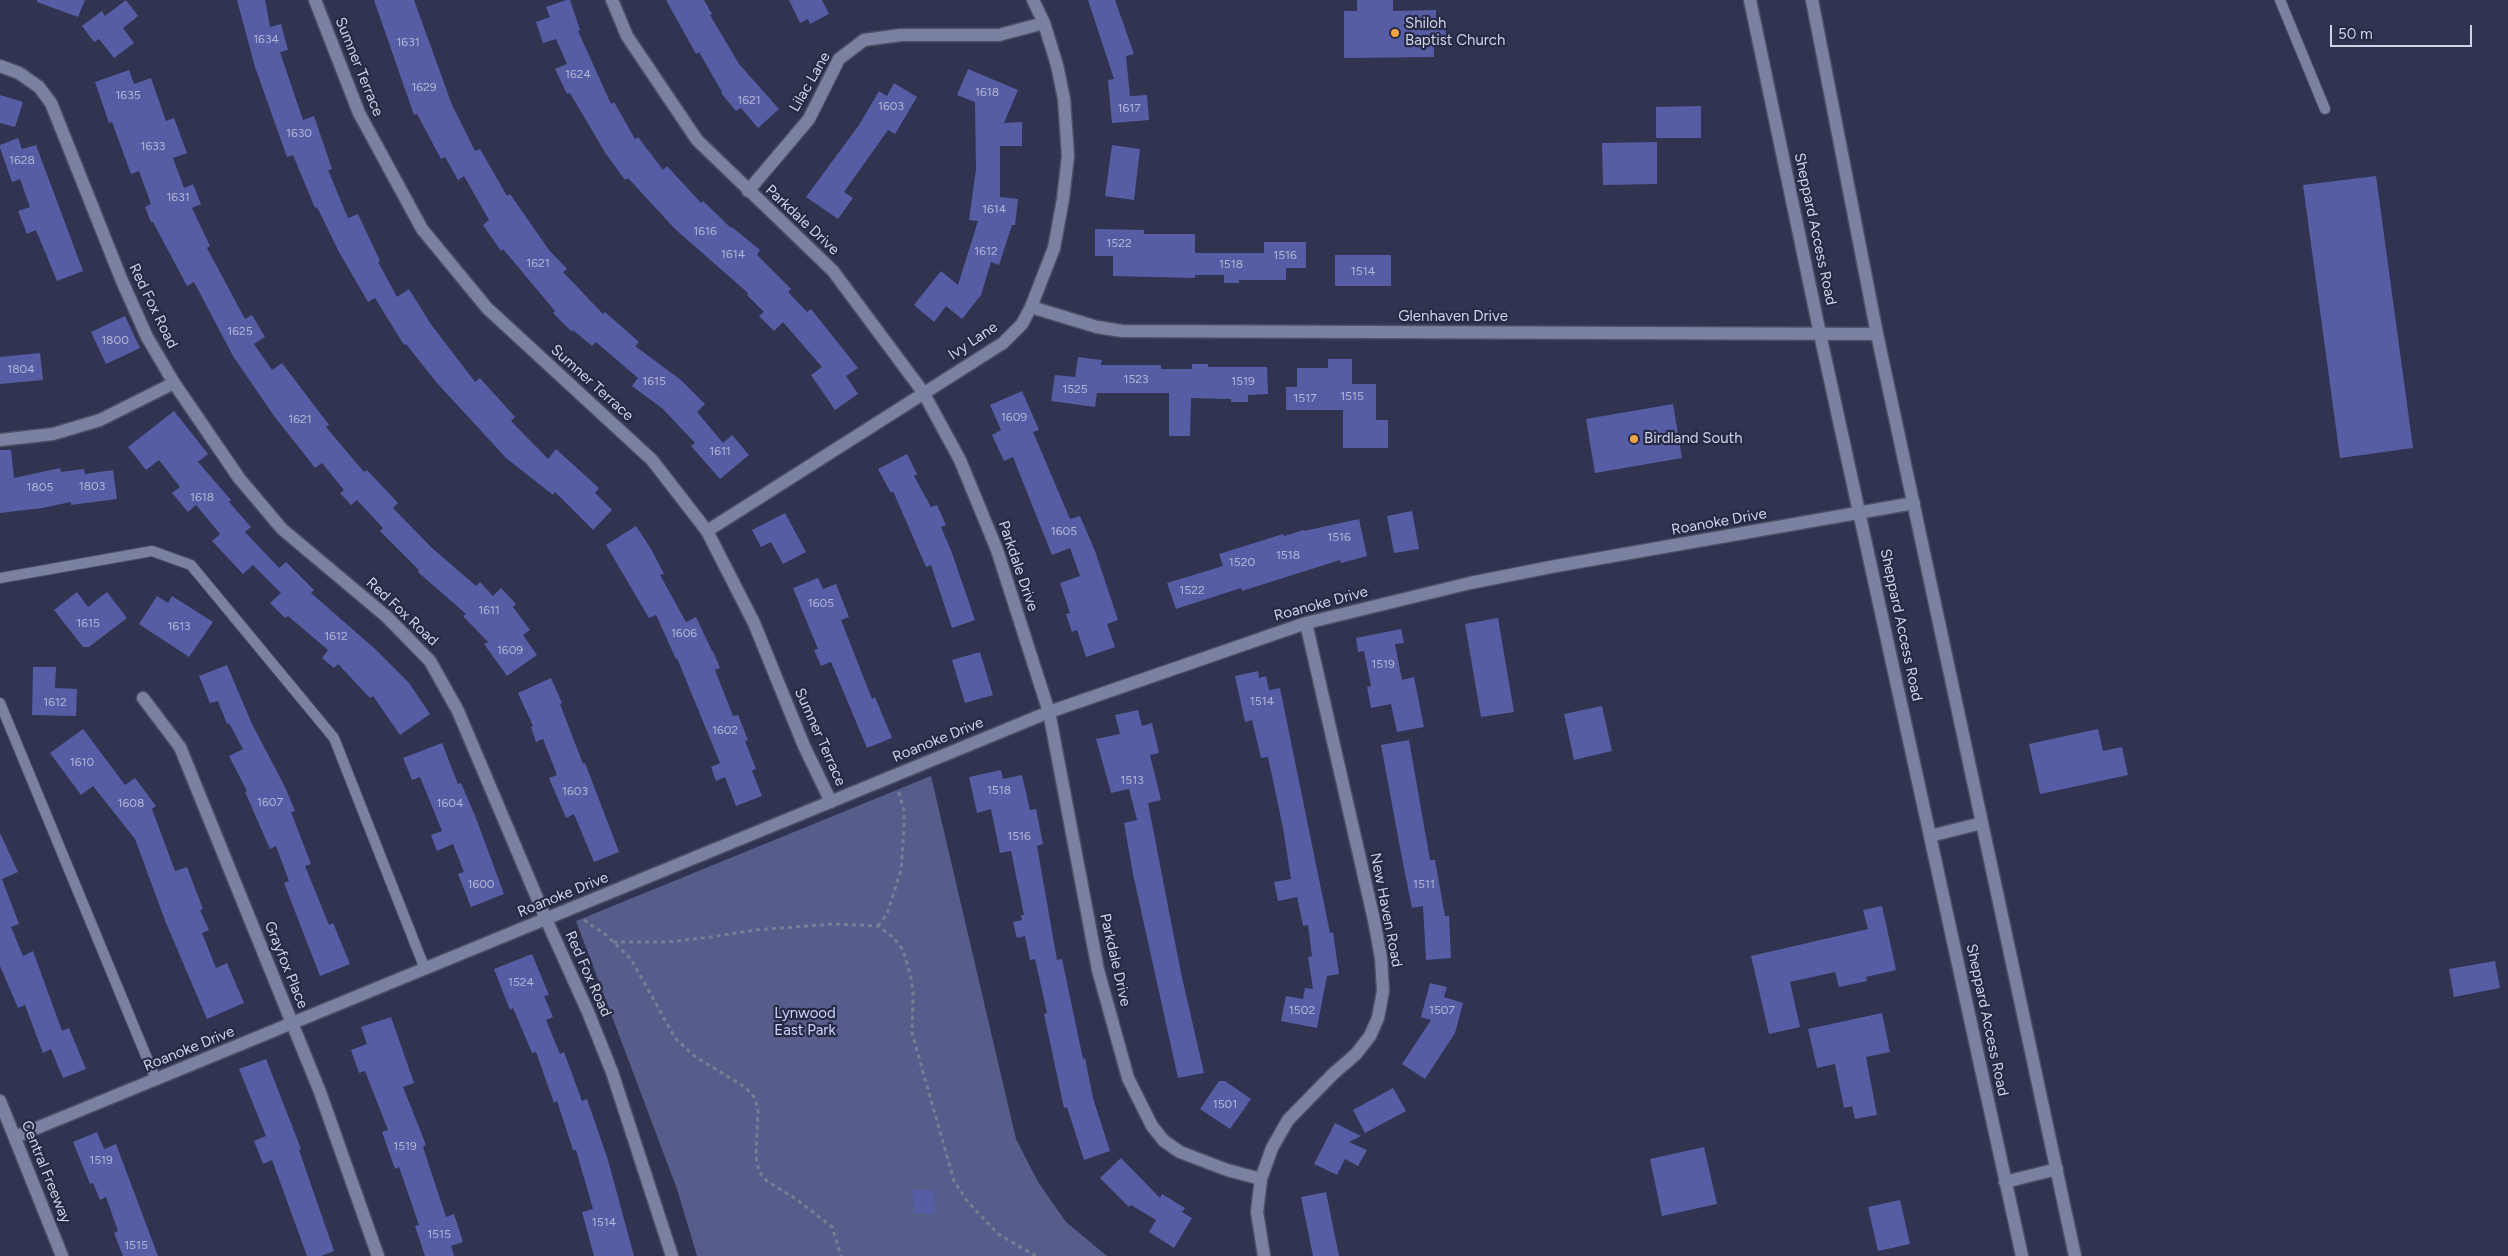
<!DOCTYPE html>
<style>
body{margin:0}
#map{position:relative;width:2508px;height:1256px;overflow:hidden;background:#303450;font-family:Figtree,sans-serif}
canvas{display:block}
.scale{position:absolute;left:2330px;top:25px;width:142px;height:22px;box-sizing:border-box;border:2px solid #d0d3e5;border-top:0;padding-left:6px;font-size:15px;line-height:18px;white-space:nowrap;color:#d0d3e5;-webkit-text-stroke:4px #272a45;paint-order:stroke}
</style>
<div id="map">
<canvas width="2508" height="1256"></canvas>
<div class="scale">50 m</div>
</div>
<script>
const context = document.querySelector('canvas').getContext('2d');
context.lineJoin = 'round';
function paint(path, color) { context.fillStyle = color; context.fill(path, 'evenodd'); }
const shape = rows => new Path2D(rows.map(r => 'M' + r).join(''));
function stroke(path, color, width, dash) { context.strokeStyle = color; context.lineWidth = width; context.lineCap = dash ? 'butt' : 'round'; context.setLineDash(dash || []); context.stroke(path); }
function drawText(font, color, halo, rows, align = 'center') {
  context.font = font + ' Figtree,sans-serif'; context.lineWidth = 4.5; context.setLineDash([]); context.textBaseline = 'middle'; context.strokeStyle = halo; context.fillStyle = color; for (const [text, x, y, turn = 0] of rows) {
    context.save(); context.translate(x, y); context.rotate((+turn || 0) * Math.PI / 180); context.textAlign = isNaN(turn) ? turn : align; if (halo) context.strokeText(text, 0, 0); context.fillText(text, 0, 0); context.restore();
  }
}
paint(shape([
 [931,776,1016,1139,1038,1182,1066,1222,1107,1256,697,1256,677,1189,576,921]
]), '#575d8b');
paint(shape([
 [37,0,85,0,78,17,37,2],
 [126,0,138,16,123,28,134,43,114,58,99,39,94,42,82,26,102,11,105,16],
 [237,0,265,0,270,27,281,24,288,50,280,52,303,120,314,116,332,169,328,170,348,218,358,214,380,261,378,262,397,297,409,289,430,323,475,382,480,378,515,417,511,421,548,459,556,449,599,488,595,493,612,510,593,530,555,492,553,495,506,458,437,383,406,344,404,345,375,298,368,302,339,252,317,207,315,208,293,155,287,157,255,67],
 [374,0,414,0,452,105,475,151,480,149,507,196,510,194,549,250,567,269,563,272,603,314,605,312,639,342,635,346,681,380,705,404,697,412,723,443,732,435,749,455,720,479,691,446,695,443,663,409,632,386,638,378,596,342,592,346,573,330,572,332,553,313,555,311,503,249,501,251,483,225,489,220,464,176,458,180,445,157,441,159,417,114,414,115],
 [566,0,570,0,580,30,578,31,611,104,614,102,635,139,638,137,663,170,667,166,701,203,703,201,731,228,732,227,760,250,757,255,791,289,788,292,807,312,811,309,858,368,846,376,858,394,835,410,811,375,822,367,783,322,774,331,759,316,764,312,747,295,748,293,675,229,628,178,625,180,606,154,570,93,567,94,555,69,567,64,556,39,543,43,536,22,550,17,546,7],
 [666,0,704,0,712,14,710,15,739,64,779,109,758,128,741,108,736,111,721,93,722,92,699,52,696,54],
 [789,0,822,0,829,14,810,24,808,19,800,23],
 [1088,0,1115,0,1134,54,1126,56,1130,96,1147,95,1149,120,1112,123,1108,80,1114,79],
 [1357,0,1393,0,1393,11,1436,10,1436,22,1446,22,1446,44,1434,44,1434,57,1344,58,1344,11,1357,11],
 [968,69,1018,90,1004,123,1022,122,1022,146,1000,146,1000,197,1018,199,1015,225,1012,225,999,265,991,262,981,295,962,319,946,306,934,322,914,305,941,271,958,285,978,221,969,220,976,169,975,102,957,95],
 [129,70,134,84,151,78,166,121,174,118,187,153,173,158,184,188,193,184,201,204,192,208,210,246,207,248,245,319,252,315,265,337,254,344,272,370,282,363,329,425,326,427,364,472,367,470,398,503,393,508,431,547,476,586,480,582,493,596,501,588,516,604,513,607,530,630,523,635,537,655,507,676,484,644,488,642,463,616,466,614,418,572,419,570,380,531,383,528,357,500,351,505,340,493,344,490,322,463,315,468,305,455,274,416,233,356,194,282,187,286,153,222,151,222,145,207,151,204,139,171,131,174,112,122,109,123,95,82],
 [894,83,917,97,895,134,888,130,844,192,853,198,838,219,806,197,859,125,879,91,887,96],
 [0,95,23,102,15,127,0,123],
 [1701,106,1701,138,1656,138,1656,107],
 [18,138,22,149,36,145,83,271,57,281,36,230,27,234,18,211,30,207,20,179,12,182,0,148,0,145],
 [1657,142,1657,184,1603,185,1602,143],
 [1112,145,1140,149,1134,200,1105,196],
 [2376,176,2413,448,2340,458,2303,185],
 [1095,229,1144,230,1144,234,1195,234,1195,253,1264,253,1264,242,1306,242,1306,268,1286,268,1286,280,1239,280,1239,283,1224,283,1224,275,1195,275,1195,278,1113,276,1113,256,1095,256],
 [1335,255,1391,255,1391,286,1335,286],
 [125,316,140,348,106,364,91,332],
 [40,353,43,380,0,384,0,357],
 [1078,357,1102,360,1101,365,1161,365,1161,369,1192,369,1192,364,1208,364,1208,367,1267,367,1268,394,1248,395,1248,402,1231,402,1231,399,1191,398,1190,436,1169,436,1169,393,1097,393,1095,407,1051,401,1055,375,1075,377],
 [1328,359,1352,359,1352,384,1376,384,1376,420,1388,420,1388,448,1343,448,1343,410,1286,410,1286,387,1297,387,1297,368,1328,368],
 [1022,391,1039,430,1033,432,1070,519,1080,516,1095,551,1118,620,1107,624,1115,647,1086,657,1077,630,1072,632,1066,614,1070,613,1060,583,1080,576,1070,548,1052,555,1013,457,1004,461,992,435,1001,430,990,405],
 [1673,404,1682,458,1595,473,1586,419],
 [174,411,208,454,198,462,231,500,229,502,251,527,245,532,279,568,286,562,314,590,311,593,374,648,409,683,430,714,400,735,373,696,370,698,338,664,334,668,322,658,328,650,288,616,285,618,270,603,281,593,253,565,243,574,212,541,220,534,196,505,188,512,172,493,180,487,159,460,146,470,128,447],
 [0,450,11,450,14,478,60,468,61,472,84,469,85,474,113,470,117,499,71,505,71,502,42,508,0,513],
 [907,454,917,474,914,476,931,507,937,505,946,525,941,527,952,553,975,620,952,628,931,565,926,567,893,491,891,493,878,469],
 [1412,511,1419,549,1394,553,1387,516],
 [785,513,806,552,783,564,771,542,761,547,752,530],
 [1359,519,1367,556,1341,563,1340,560,1242,591,1241,588,1176,609,1167,583,1223,566,1219,554,1283,534,1284,536,1304,530,1304,531],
 [636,526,651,549,664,574,660,575,686,622,696,617,712,651,713,651,720,668,715,670,733,716,738,715,748,740,745,741,756,769,752,771,762,796,736,806,725,777,716,781,711,767,720,763,677,658,676,659,656,615,649,618,606,545],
 [818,578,823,589,836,584,849,617,841,620,872,699,875,697,892,738,867,748,831,662,821,666,814,650,818,649,793,588],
 [77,592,88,607,107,592,127,618,89,647,83,647,54,610],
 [157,596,168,603,172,596,213,622,189,657,139,624],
 [1498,618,1514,712,1481,717,1465,624],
 [1401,629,1404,643,1395,644,1402,680,1414,677,1424,727,1397,732,1391,704,1371,708,1367,687,1371,686,1364,651,1358,652,1356,638],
 [980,652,993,695,965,703,952,660],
 [227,665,252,724,285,787,295,811,291,812,311,864,305,866,329,925,333,923,350,964,320,976,284,883,289,881,276,846,270,849,245,792,247,791,229,756,243,749,229,723,227,724,218,701,210,703,199,676],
 [33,667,56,667,55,688,77,689,76,716,32,715],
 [1258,671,1259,678,1266,676,1269,690,1280,688,1330,933,1333,932,1339,974,1327,976,1317,1028,1281,1021,1286,996,1303,999,1305,988,1313,989,1308,957,1312,956,1308,925,1303,926,1297,897,1278,901,1274,882,1291,879,1283,828,1268,757,1261,758,1252,720,1245,722,1235,676],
 [551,678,562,703,560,704,583,764,585,763,619,852,594,862,574,814,566,818,549,778,557,775,543,739,536,742,531,727,533,726,518,693],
 [1602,706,1612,751,1574,760,1564,714],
 [1138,710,1142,726,1152,723,1159,753,1150,755,1161,800,1148,803,1181,973,1204,1073,1178,1078,1133,874,1124,823,1137,820,1129,789,1111,793,1096,739,1120,734,1115,715],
 [83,729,125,785,135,778,156,806,152,809,175,871,187,867,203,909,200,910,209,930,202,933,216,968,227,963,244,1003,207,1019,166,923,135,839,93,786,81,795,50,753],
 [2098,729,2103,751,2122,747,2128,775,2040,794,2029,744],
 [1409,740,1430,860,1435,860,1445,916,1449,916,1451,958,1426,960,1423,906,1412,908,1401,853,1381,745],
 [442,743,458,784,461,783,476,818,504,894,471,907,458,874,464,872,453,844,437,851,431,835,442,831,420,777,412,780,403,758],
 [1001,770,1003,779,1022,775,1030,810,1036,809,1043,844,1037,846,1057,960,1062,959,1083,1059,1085,1058,1093,1098,1110,1151,1084,1160,1067,1107,1064,1108,1044,1014,1047,1013,1035,959,1030,960,1025,936,1017,938,1013,922,1022,920,1021,915,1024,915,1011,851,1000,853,991,809,977,813,969,777],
 [0,833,18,872,2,879,19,924,11,927,23,956,33,951,62,1031,69,1028,86,1069,63,1078,51,1049,43,1053,25,1005,18,1008,0,966],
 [1882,906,1896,970,1866,977,1867,981,1839,987,1835,972,1790,982,1800,1027,1769,1034,1751,956,1868,929,1863,910],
 [532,954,549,995,544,996,553,1017,546,1020,560,1054,564,1052,582,1101,587,1099,608,1160,634,1256,594,1256,582,1212,593,1209,576,1150,573,1150,557,1101,554,1103,536,1052,532,1053,513,1008,510,1010,494,969],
 [2495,961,2500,988,2454,997,2449,969],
 [1430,983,1447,987,1444,997,1463,1003,1455,1033,1425,1079,1402,1064,1431,1020,1421,1017],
 [1882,1013,1890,1052,1866,1057,1877,1115,1855,1119,1852,1106,1844,1108,1835,1064,1817,1068,1808,1029],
 [391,1017,414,1083,403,1087,426,1145,423,1147,446,1217,454,1214,463,1242,451,1246,454,1256,425,1256,415,1226,419,1225,399,1167,395,1169,382,1132,388,1130,365,1071,359,1073,351,1050,367,1044,361,1027],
 [266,1059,301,1149,299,1150,334,1251,321,1256,307,1256,272,1160,263,1164,254,1141,266,1136,239,1069],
 [1219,1081,1225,1081,1251,1099,1230,1129,1200,1109],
 [1393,1088,1406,1111,1365,1133,1353,1110],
 [1335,1123,1361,1136,1349,1142,1367,1150,1358,1166,1345,1159,1337,1175,1314,1164],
 [97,1132,104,1149,116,1144,158,1256,123,1256,114,1233,118,1231,106,1197,100,1200,93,1183,90,1184,73,1142],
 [1704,1147,1717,1204,1662,1216,1650,1159],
 [1121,1158,1160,1198,1162,1194,1185,1208,1182,1212,1192,1218,1174,1248,1149,1232,1156,1220,1131,1205,1129,1207,1100,1178],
 [913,1190,934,1190,935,1213,914,1213],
 [1326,1192,1339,1256,1313,1256,1301,1197],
 [1900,1200,1910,1244,1878,1251,1868,1207]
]), '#565da4');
const service = shape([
 [2280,0,2325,109],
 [0,578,152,551,191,565,334,738,425,969],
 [0,703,156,1080]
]);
const minor = shape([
 [315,0,359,113,422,229,487,308,652,460,707,531,754,623,804,746,831,802],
 [612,0,627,36,697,140,833,271,923,392,960,460,997,550,1049,712,1098,970,1128,1078,1152,1126,1164,1141,1180,1152,1227,1170,1261,1179],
 [0,66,19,73,39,87,51,103,122,281,147,337,174,383,239,478,282,529,387,617,430,661,458,711,546,919,588,1012,612,1072,672,1256],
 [748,191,809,119,839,59,864,40,901,35,999,35,1044,23],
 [1031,307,1097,327,1122,331,1877,334],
 [0,440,53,434,100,420,174,383],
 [707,531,1003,343,1022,324,1031,307,1054,248,1063,199,1068,156,1064,99,1057,65,1044,23,1033,0],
 [143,698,180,747,320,1092,378,1256],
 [15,1137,1049,712,1306,623,1470,583,1556,566,1914,503],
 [1264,1256,1257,1212,1261,1179,1272,1148,1288,1120,1333,1074,1356,1054,1370,1036,1378,1018,1383,991,1381,958,1374,920,1306,623]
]);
const secondary = shape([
 [1750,0,1820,334,2022,1256],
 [1812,0,1877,334,2075,1256],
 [1930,836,1982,823],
 [0,1101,62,1256],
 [2005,1182,2057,1169]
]);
stroke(service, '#4c4f66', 12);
stroke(minor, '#4c4f66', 15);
stroke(secondary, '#4c4f66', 15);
stroke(shape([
 [584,920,606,935,631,959,675,1038,694,1056,745,1087,754,1097,758,1109,756,1157,759,1172,767,1181,796,1199,832,1227,841,1256],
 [878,926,887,914,901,870,904,830,904,810,898,790],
 [613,942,668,942,711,937,755,930,833,924,878,926,893,937,903,950,911,977,913,994,912,1033,954,1181,967,1201,998,1234,1036,1256]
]), '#797d94', 3, [4, 4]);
stroke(service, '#7b81a1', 10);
stroke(minor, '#7b81a1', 12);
stroke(secondary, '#7b81a1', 12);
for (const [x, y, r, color] of [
 [1395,33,5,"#f4a444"],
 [1634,439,5,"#f4a444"]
]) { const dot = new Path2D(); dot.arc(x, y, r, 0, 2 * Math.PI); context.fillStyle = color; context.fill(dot); stroke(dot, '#272a45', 2); }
drawText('12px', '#b2b6d5', null, [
 ["1634",266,39],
 ["1631",408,42],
 ["1624",578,74],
 ["1629",424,87],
 ["1618",987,92],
 ["1635",128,95],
 ["1621",749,100],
 ["1603",891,106],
 ["1617",1129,108],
 ["1630",299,133],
 ["1633",153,146],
 ["1628",22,160],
 ["1631",178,197],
 ["1614",994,209],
 ["1616",705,231],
 ["1522",1119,243],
 ["1612",986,251],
 ["1614",733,254],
 ["1516",1285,255],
 ["1621",538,263],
 ["1518",1231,264],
 ["1514",1363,271],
 ["1625",240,331],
 ["1800",115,340],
 ["1804",21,369],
 ["1523",1136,379],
 ["1615",654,381],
 ["1519",1243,381],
 ["1525",1075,389],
 ["1515",1352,396],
 ["1517",1305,398],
 ["1609",1014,417],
 ["1621",300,419],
 ["1611",720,451],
 ["1803",92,486],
 ["1805",40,487],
 ["1618",202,497],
 ["1605",1064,531],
 ["1516",1339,537],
 ["1518",1288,555],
 ["1520",1242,562],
 ["1522",1192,590],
 ["1605",821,603],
 ["1611",489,610],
 ["1615",88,623],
 ["1613",179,626],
 ["1606",684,633],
 ["1612",336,636],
 ["1609",510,650],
 ["1519",1383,664],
 ["1514",1262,701],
 ["1612",55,702],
 ["1602",725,730],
 ["1610",82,762],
 ["1513",1132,780],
 ["1518",999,790],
 ["1603",575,791],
 ["1607",270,802],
 ["1608",131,803],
 ["1604",450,803],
 ["1516",1019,836],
 ["1600",481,884],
 ["1511",1424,884],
 ["1524",521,982],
 ["1502",1302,1010],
 ["1507",1442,1010],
 ["1501",1225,1104],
 ["1519",405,1146],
 ["1519",101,1160],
 ["1514",604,1222],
 ["1515",439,1234],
 ["1515",136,1245]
]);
drawText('15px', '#d0d3e5', '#272a45', [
 ["Shiloh",1405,24],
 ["Baptist Church",1405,41],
 ["Birdland South",1644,439]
], 'left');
drawText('15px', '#d0d3e5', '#272a45', [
 ["Sumner Terrace",359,67,68],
 ["Lilac Lane",810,82,-60],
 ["Parkdale Drive",802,220,43],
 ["Sheppard Access Road",1815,229,78],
 ["Red Fox Road",153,306,64],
 ["Glenhaven Drive",1453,317],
 ["Ivy Lane",973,341,-34],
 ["Sumner Terrace",592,383,42],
 ["Roanoke Drive",1719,522,-10],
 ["Parkdale Drive",1018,566,71],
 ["Roanoke Drive",1321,604,-15],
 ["Red Fox Road",402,612,43],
 ["Sheppard Access Road",1901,625,78],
 ["Sumner Terrace",820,737,66],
 ["Roanoke Drive",938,740,-22],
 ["Roanoke Drive",563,895,-22],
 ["New Haven Road",1386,910,79],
 ["Parkdale Drive",1115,960,77],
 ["Grayfox Place",286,965,68],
 ["Red Fox Road",588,974,66],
 ["Sheppard Access Road",1987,1020,78],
 ["Roanoke Drive",189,1049,-22],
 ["Central Freeway",46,1172,68]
]);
drawText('15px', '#cbd2fb', '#272a45', [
 ["Lynwood",805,1014],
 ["East Park",805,1031]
]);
</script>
